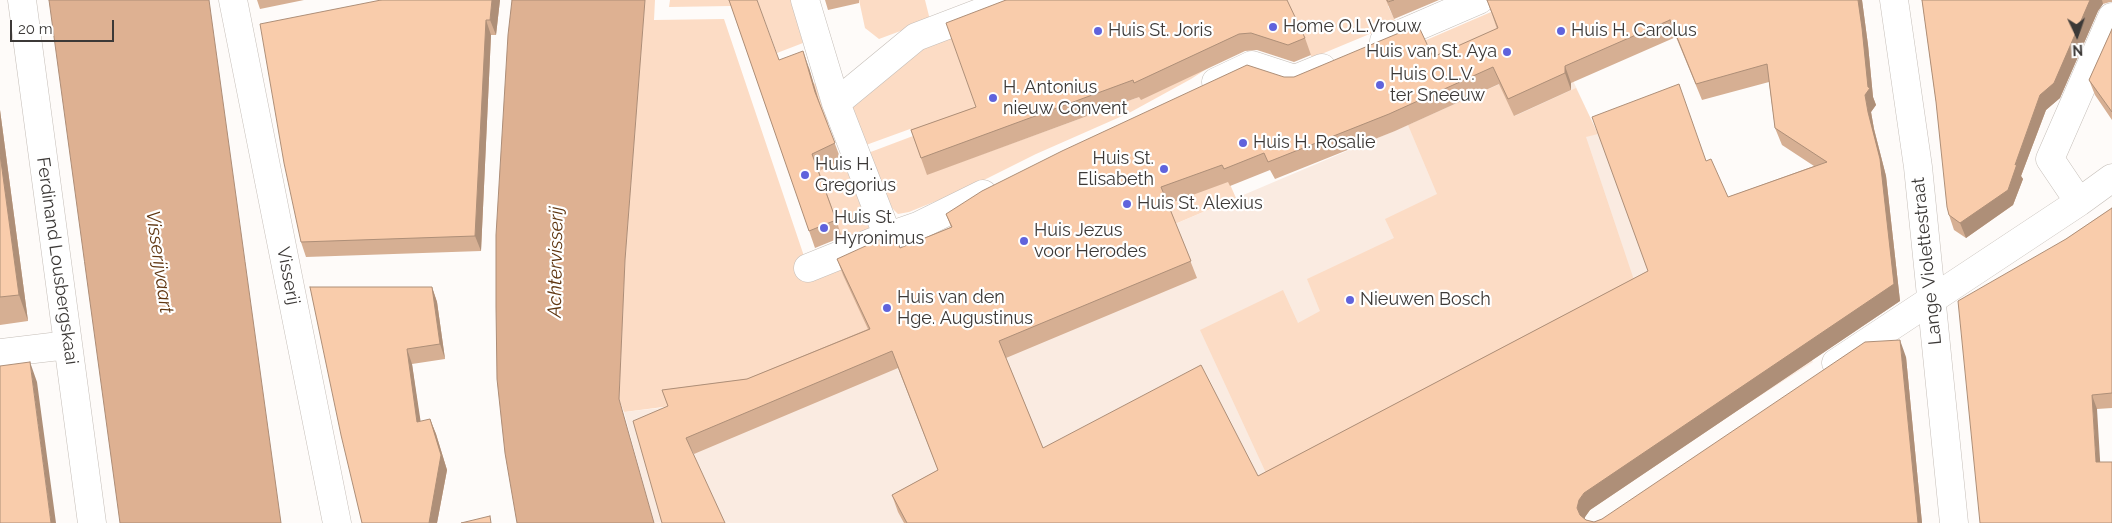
<!DOCTYPE html>
<style>
body{margin:0}
#map{position:relative;width:2112px;height:523px;overflow:hidden;background:#fefbf9;font-family:Raleway,sans-serif}
canvas{display:block}
.north{position:absolute;left:2052px;top:10px;width:50px;height:50px;-webkit-text-stroke:4px #fff;paint-order:stroke;rotate:177deg;font-size:14px;font-weight:700;line-height:20px;text-align:center;color:#3c3937}
.north::after{content:'';display:block;margin:auto;width:18px;height:22px;background:#3c3937;clip-path:polygon(50% 0,100% 100%,50% 72%,0 100%)}
.scale{position:absolute;left:10px;top:20px;width:104px;height:22px;box-sizing:border-box;border:2px solid #3c3937;border-top:0;padding-left:6px;font-size:15px;line-height:18px;white-space:nowrap;color:#3c3937;-webkit-text-stroke:4px #fff;paint-order:stroke}
</style>
<div id="map">
<canvas width="2112" height="523"></canvas>
<div class="north">N</div>
<div class="scale">20 m</div>
</div>
<script>
const context = document.querySelector('canvas').getContext('2d');
context.lineJoin = 'round';
function paint(path, color) { context.fillStyle = color; context.fill(path, 'evenodd'); }
const shape = rows => new Path2D(rows.map(r => 'M' + r).join(''));
function stroke(path, color, width, dash) { context.strokeStyle = color; context.lineWidth = width; context.lineCap = dash ? 'butt' : 'round'; context.setLineDash(dash || []); context.stroke(path); }
function drawText(font, color, halo, rows, align = 'center') {
  context.font = font + ' Raleway,sans-serif'; context.lineWidth = 4.5; context.setLineDash([]); context.textBaseline = 'middle'; context.strokeStyle = halo; context.fillStyle = color; for (const [text, x, y, turn = 0] of rows) {
    context.save(); context.translate(x, y); context.rotate((+turn || 0) * Math.PI / 180); context.textAlign = isNaN(turn) ? turn : align; if (halo) context.strokeText(text, 0, 0); context.fillText(text, 0, 0); context.restore();
  }
}
paint(shape([
 [1561,55,1598,134,1712,178,1781,288,1813,362,1562,523,654,523,624,412,668,407,1175,224,1408,125]
]), '#faebe1');
paint(shape([
 [645,0,655,0,654,20,724,19,808,268,840,264,891,319,750,396,624,412,619,399,625,260],
 [670,0,745,0,731,6,669,7],
 [757,0,791,0,803,43,777,53],
 [859,0,925,0,930,20,879,39,865,28],
 [1285,0,1402,0,1388,6,1396,23,1312,58],
 [1491,12,1504,46,1428,79,1424,41],
 [1229,20,1230,39,1215,47,1222,59,1191,79,1129,113,1036,154,966,189,909,212,898,214,892,208,868,153,913,136,910,129,866,145,851,109,853,101,923,41,949,30,982,124,918,147,928,174,1090,115,1084,100,1043,114,1037,100,1015,108,1012,97,1083,70,1079,58,1108,42,1117,60,1124,56,1136,79],
 [1087,74,1093,89,1077,96,1070,81],
 [1130,84,1136,98,1103,110,1097,96],
 [816,83,830,123,821,126,835,163,843,159,873,238,846,249,790,92],
 [1500,84,1515,116,1576,88,1598,134,1586,137,1635,283,1266,473,1200,330,1283,290,1298,323,1320,311,1307,279,1394,238,1385,219,1437,194,1408,125],
 [1221,164,1236,198,1142,238,1157,195]
]), '#fcdcc5');
const water = shape([
 [49,0,209,0,281,523,120,523,49,0],
 [512,0,645,0,625,260,619,399,654,523,517,523,505,453,497,379,496,307,496,235,508,35,512,0]
]);
paint(water, '#deb192');
stroke(water, '#ad8d77', 1);
const street = shape([
 [22,0,92,523],
 [233,0,337,523],
 [805,0,836,103,916,37,1013,0],
 [1384,41,1479,0],
 [1216,82,1252,65,1295,79,1322,68],
 [836,103,888,237],
 [2079,202,2050,159,2112,17],
 [808,268,875,241,918,226,983,194],
 [0,353,68,345],
 [1836,363,2079,202,2112,178]
]);
const secondary = shape([
 [1894,0,1918,167,1954,523]
]);
stroke(street, '#c5beb8', 29);
stroke(secondary, '#c5beb8', 29);
stroke(street, '#fff', 28);
stroke(secondary, '#fff', 28);
paint(shape([
 [257,0,304,0,260,9],
 [381,0,500,0,496,35,491,35,481,251,306,257,301,242],
 [729,0,779,60,809,68,820,104,841,160,819,171,842,237,815,248],
 [825,0,859,0,859,3,828,10],
 [1006,0,1305,38,1311,55,1294,62,1257,50,1245,51,1141,100,1139,97,927,175,911,130,976,107],
 [1386,0,1439,0,1394,19],
 [1487,0,1862,0,1868,45,1873,97,1876,105,1871,112,1874,129,1886,176,1900,301,1590,510,1585,517,1584,519,1586,520,1594,522,1602,519,1906,357,1922,523,904,523,898,512,892,495,938,470,898,368,694,454,668,406,662,390,747,379,868,329,843,275,837,259,900,248,951,227,946,214,1284,77,1294,77,1433,57,1497,29],
 [1676,37,1702,100,1769,82,1775,128,1782,145,1814,166,1728,197,1706,161,1648,271,1258,476,1043,448,1006,358,1197,278,1168,204,1228,182,1230,186,1270,170,1275,179,1395,131,1499,84,1514,116,1571,90,1571,83],
 [1922,0,2112,0,2112,2,2110,2,2103,4,2098,11,2060,98,2046,110,2021,176,2023,179,2013,205,1966,238,1954,230,1949,215,1936,102],
 [2112,29,2112,120,2095,95,2089,80],
 [0,110,28,321,0,325],
 [2112,208,2112,408,2097,409,1980,523,2066,239],
 [310,287,432,287,437,302,445,359,412,364,420,422,430,419,436,434,447,470,437,523,362,523]
]), '#d6af93');
paint(shape([
 [492,0,500,0,496,35,490,20],
 [1858,0,1862,0,1868,45,1873,97,1876,105,1871,112,1874,129,1886,176,1900,301,1590,510,1585,517,1584,523,1577,508,1579,500,1868,112,1865,95],
 [2090,0,2102,0,2103,4,2098,11,2060,98,2046,110,2021,176,2023,179,2013,205,1966,238,1960,223,2015,165,2040,95],
 [486,20,491,35,481,251,475,236],
 [803,51,809,68,821,109,815,92],
 [1565,66,1571,83,1571,90,1565,73],
 [0,110,28,321,19,295,0,154],
 [432,287,437,302,445,359,440,344],
 [1900,340,1906,357,1922,523,1918,523],
 [407,349,412,364,423,437,417,422],
 [30,362,37,382,56,523,51,523],
 [2092,395,2097,409,2101,476,2096,462],
 [430,419,436,434,447,470,437,523,429,523]
]), '#ae8f78');
const building = shape([
 [381,0,492,0,490,20,486,20,475,236,301,242,284,163,260,24,381,0],
 [729,0,757,0,779,60,803,51,815,92,835,143,812,154,836,220,809,231,729,0],
 [1006,0,1287,0,1305,38,1288,45,1251,33,1239,34,1134,83,1133,80,921,158,911,130,976,107,946,23,1006,0],
 [1387,0,1394,0,1388,2,1387,0],
 [1487,0,1858,0,1862,28,1868,87,1870,88,1865,95,1868,112,1880,159,1894,284,1584,493,1579,500,1577,508,1580,515,1586,520,1594,522,1602,519,1865,342,1900,340,1918,523,907,523,892,495,938,470,892,351,686,438,725,523,662,523,633,421,668,406,662,390,747,379,870,329,837,259,894,233,900,248,952,227,946,214,982,191,1062,151,1247,65,1284,77,1294,77,1418,25,1433,57,1498,28,1487,0],
 [1670,20,1696,84,1767,64,1775,128,1827,162,1728,197,1711,159,1706,161,1679,84,1592,117,1648,271,1258,476,1201,365,1043,448,999,341,1191,261,1161,187,1222,165,1224,169,1264,153,1268,162,1389,114,1493,67,1508,99,1565,73,1565,66,1670,20],
 [1922,0,2090,0,2054,83,2040,95,2015,165,2017,164,2008,190,1960,223,1949,215,1947,207,1936,102,1922,0],
 [2112,29,2112,112,2089,80,2112,29],
 [0,154,19,295,0,297,0,154],
 [2112,208,2112,393,2092,395,2096,462,2112,462,2112,523,1980,523,1958,301,2066,239,2112,208],
 [310,287,432,287,440,344,407,349,417,422,430,419,441,455,429,523,362,523,341,435,310,287],
 [30,362,51,523,0,523,0,366,30,362],
 [490,516,491,523,461,523,490,516]
]);
paint(building, '#f9ccab');
stroke(building, '#ae8f78', 1);
for (const [x, y, r, color] of [
 [1273,27,5,"#6063dc"],
 [1098,31,5,"#6063dc"],
 [1561,31,5,"#6063dc"],
 [1507,52,5,"#6063dc"],
 [1380,85,5,"#6063dc"],
 [993,98,5,"#6063dc"],
 [1243,143,5,"#6063dc"],
 [1164,169,5,"#6063dc"],
 [805,175,5,"#6063dc"],
 [1127,204,5,"#6063dc"],
 [824,228,5,"#6063dc"],
 [1024,241,5,"#6063dc"],
 [1350,300,5,"#6063dc"],
 [887,308,5,"#6063dc"]
]) { const dot = new Path2D(); dot.arc(x, y, r, 0, 2 * Math.PI); context.fillStyle = color; context.fill(dot); stroke(dot, '#fff', 2); }
drawText('18px', '#3c3937', '#fff', [
 ["Home O.L.Vrouw",1283,27],
 ["Huis St. Joris",1108,31],
 ["Huis H. Carolus",1571,31],
 ["Huis van St. Aya",1497,52,"right"],
 ["Huis O.L.V.",1390,75],
 ["ter Sneeuw",1390,96],
 ["H. Antonius",1003,88],
 ["nieuw Convent",1003,109],
 ["Huis H. Rosalie",1253,143],
 ["Huis St.",1154,159,"right"],
 ["Elisabeth",1154,180,"right"],
 ["Huis H.",815,165],
 ["Gregorius",815,186],
 ["Huis St. Alexius",1137,204],
 ["Huis St.",834,218],
 ["Hyronimus",834,239],
 ["Huis Jezus",1034,231],
 ["voor Herodes",1034,252],
 ["Huis van den",897,298],
 ["Hge. Augustinus",897,319],
 ["Nieuwen Bosch",1360,300]
], 'left');
drawText('18px', '#3c3937', '#fff', [
 ["Ferdinand Lousbergskaai",57,261,82],
 ["Lange Violettestraat",1927,261,-96],
 ["Visserij",288,276,79]
]);
drawText('italic 19px', '#5f3510', '#fff', [
 ["Visserijvaart",159,262,82],
 ["Achtervisserij",556,262,-89]
]);
</script>
